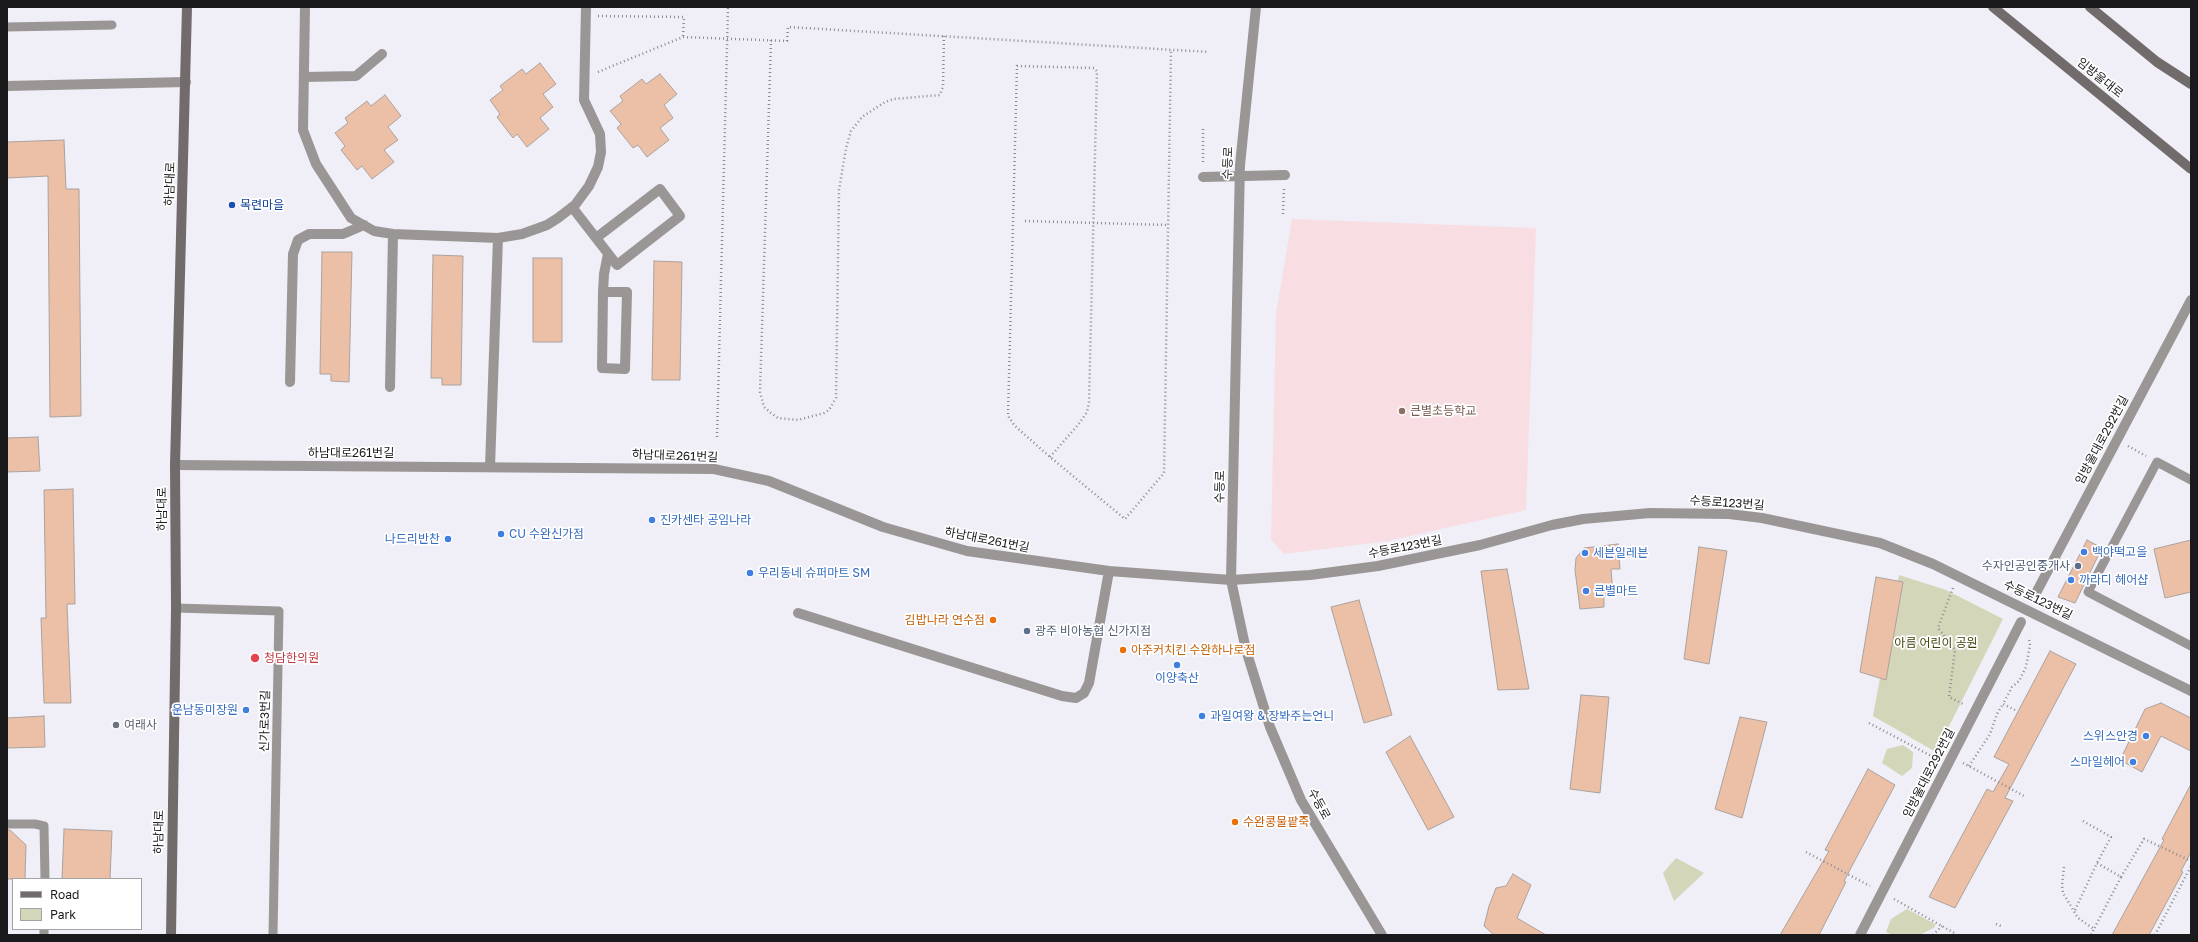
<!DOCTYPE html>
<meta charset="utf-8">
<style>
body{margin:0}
#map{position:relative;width:2198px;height:942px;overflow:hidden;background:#f0eef6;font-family:"Golos Text",sans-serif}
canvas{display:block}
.frame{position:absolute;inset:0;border:8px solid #1a191b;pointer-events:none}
.legend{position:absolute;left:12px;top:878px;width:130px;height:52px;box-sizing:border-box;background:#fff;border:1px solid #a3a3a4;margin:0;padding:5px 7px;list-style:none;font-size:12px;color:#1a191b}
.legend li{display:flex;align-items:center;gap:8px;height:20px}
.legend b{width:20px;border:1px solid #a3a3a4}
</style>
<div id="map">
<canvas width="2198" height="942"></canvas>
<div class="frame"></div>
<ul class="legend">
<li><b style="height:5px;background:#716b6b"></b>Road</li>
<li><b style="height:11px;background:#d3d6b9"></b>Park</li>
</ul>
</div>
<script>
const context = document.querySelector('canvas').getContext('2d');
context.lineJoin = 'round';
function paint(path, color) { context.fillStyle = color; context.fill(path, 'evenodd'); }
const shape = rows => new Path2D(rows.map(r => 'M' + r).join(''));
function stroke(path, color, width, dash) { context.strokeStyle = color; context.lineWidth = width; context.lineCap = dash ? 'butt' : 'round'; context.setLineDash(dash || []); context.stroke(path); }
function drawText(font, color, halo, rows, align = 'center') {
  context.font = font + ' "Golos Text","Noto Sans KR",sans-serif'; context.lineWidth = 3.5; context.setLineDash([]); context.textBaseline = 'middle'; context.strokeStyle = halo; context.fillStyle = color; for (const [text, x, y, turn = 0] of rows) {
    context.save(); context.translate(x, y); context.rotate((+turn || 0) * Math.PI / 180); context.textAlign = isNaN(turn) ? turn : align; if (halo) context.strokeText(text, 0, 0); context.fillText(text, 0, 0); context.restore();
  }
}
paint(shape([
 [1292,219,1536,228,1526,510,1388,541,1284,554,1271,540,1276,313]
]), '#f8dee3');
paint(shape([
 [1899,575,1946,590,2003,619,1936,752,1873,716],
 [1903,745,1913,752,1912,768,1902,776,1882,763,1887,749],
 [1676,858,1704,873,1674,901,1663,873],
 [1907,909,1935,924,1935,927,1920,935,1893,935,1886,932,1891,919]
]), '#d3d6b9');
const building = shape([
 [540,63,556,84,543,94,553,107,540,118,549,129,527,147,517,134,513,138,497,117,500,114,490,100,503,90,500,86,522,69,526,74,540,63],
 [660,74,677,94,664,105,673,118,660,128,669,140,647,157,638,145,633,148,617,128,621,124,610,111,623,101,620,96,642,79,646,84,660,74],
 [385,95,401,116,388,127,398,140,384,150,394,162,372,179,362,166,357,170,341,150,345,146,335,133,348,123,345,118,367,101,371,106,385,95],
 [64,140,66,189,79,189,81,416,50,417,48,176,7,178,7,142,64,140],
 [322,252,352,252,349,382,331,381,331,374,320,374,322,252],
 [433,255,463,256,461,385,442,385,442,378,431,378,433,255],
 [533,258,562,258,562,342,533,342,533,258],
 [654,261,682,262,680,380,652,380,654,261],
 [38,437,40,471,7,472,7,438,38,437],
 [73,489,75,604,67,604,71,703,44,703,41,618,46,618,44,490,73,489],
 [2087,540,2102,548,2075,603,2058,597,2087,540],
 [2191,540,2191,592,2165,598,2154,549,2191,540],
 [1618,544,1620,569,1611,569,1613,595,1604,596,1604,607,1580,609,1575,570,1576,558,1584,548,1618,544],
 [1699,547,1727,551,1709,664,1684,659,1699,547],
 [1507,569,1529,689,1498,690,1481,571,1507,569],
 [1876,577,1903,582,1886,680,1860,672,1876,577],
 [1359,600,1392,715,1364,723,1331,607,1359,600],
 [2050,651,2076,664,2005,798,2013,801,1955,908,1929,897,1987,789,1993,792,2009,764,1994,757,2050,651],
 [1581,695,1609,697,1600,793,1570,789,1581,695],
 [2161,703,2191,718,2191,751,2161,736,2142,772,2120,760,2145,709,2161,703],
 [44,716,45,747,7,748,7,718,44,716],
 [1740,717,1767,722,1742,818,1715,809,1740,717],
 [1410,736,1454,817,1428,830,1386,752,1410,736],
 [1868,769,1895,785,1844,881,1846,882,1819,935,1780,935,1829,851,1825,850,1868,769],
 [2191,784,2191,852,2181,871,2183,872,2149,935,2112,935,2164,840,2162,839,2191,784],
 [64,829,112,831,110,879,62,879,64,829],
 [7,830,10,830,26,845,25,879,7,879,7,830],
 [1513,874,1531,885,1517,918,1546,935,1494,935,1484,926,1489,906,1496,888,1506,886,1513,874]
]);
paint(building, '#ecbfa7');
stroke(building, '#aaa29e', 1);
stroke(shape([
 [598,16,684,17,683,37],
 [771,40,760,392,764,407,771,413,778,418,798,420,824,413,829,410,836,398,839,190,846,148,851,131,862,117,885,102,894,99,940,95,943,87,944,36],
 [598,72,683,37,787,41,788,27,1209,52],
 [1203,129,1203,164],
 [1283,214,1284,188],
 [1025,221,1168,225],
 [717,437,728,7],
 [2128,446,2146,456],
 [1050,457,1078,425,1087,412,1089,403,1097,71,1094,68,1017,66,1008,416,1015,426,1050,457,1125,519,1164,473,1171,51],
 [1953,588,1938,628,1955,650,1949,697,1965,705],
 [2015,710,2003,704,2012,687,2019,681,2026,667,2030,645,2029,639],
 [1869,723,1937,759],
 [1963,763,2026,797],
 [1969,766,1990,734,1997,714,2003,704],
 [2083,821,2111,837,2097,863],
 [1806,852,1870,886],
 [2064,867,2062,885,2063,893,2078,918,2094,929,2091,935],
 [2121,877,2144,839,2191,861],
 [1894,899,1956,934],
 [2075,910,2097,863,2121,877,2094,929],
 [1996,924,2001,926],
 [1933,935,1942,926],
 [2155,935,2191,866]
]), '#8c8b90', 2.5, [1, 3]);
stroke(shape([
 [7,27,112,25],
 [2191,480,2157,462,2088,592,2191,646],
 [176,608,279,611,273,935],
 [7,824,35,824,44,826,45,879],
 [44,935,44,929]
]), '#9a9696', 9);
stroke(shape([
 [2036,593,2191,300],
 [1860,935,2021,622]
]), '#9a9696', 10);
stroke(shape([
 [305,7,303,130,316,164,351,218,374,231,393,234,498,238],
 [304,77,356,76,382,54],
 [7,86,186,82],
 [572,207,596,238,617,265,680,216,660,189,596,238],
 [603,292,627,292,625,369,602,368,603,292,604,274,608,254],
 [290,382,293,254,298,240,309,234,343,234,364,225],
 [390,387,393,234],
 [175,465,714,469,769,481,883,527,967,551,1109,571,1231,580,1310,575,1378,566,1480,545,1552,525,1583,519,1650,513,1729,514,1762,518,1880,543,1933,564,2191,691],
 [490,467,498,238,522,234,547,225,558,218,575,205,589,186,598,167,601,152,600,134,584,100,586,7],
 [798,613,1062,696,1076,698,1084,693,1089,683,1109,571]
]), '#9a9696', 10);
stroke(shape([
 [1256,7,1240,165,1231,580,1246,650,1270,727,1301,800,1382,935]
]), '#9a9696', 10);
stroke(shape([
 [1993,7,2191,169],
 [2090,7,2157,62,2191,84],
 [171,935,176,608,175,465,187,7]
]), '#716b6b', 10);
stroke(shape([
 [1203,177,1285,175]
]), '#9a9696', 10);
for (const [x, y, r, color] of [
 [232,205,4,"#1a4fb4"],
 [1402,411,4,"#8d6e63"],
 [652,520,4,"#3f7fe0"],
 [501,534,4,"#3f7fe0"],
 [448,539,4,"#3f7fe0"],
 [2084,552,4,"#3f7fe0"],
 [1585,553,4,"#3f7fe0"],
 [2078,566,4,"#5c6f8a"],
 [750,573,4,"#3f7fe0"],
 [2071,580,4,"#3f7fe0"],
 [1586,591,4,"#3f7fe0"],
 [993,620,4,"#e8710a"],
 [1027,631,4,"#5c6f8a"],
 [1123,650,4,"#e8710a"],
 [255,658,5,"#e0444e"],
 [1177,665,4,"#3f7fe0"],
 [246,710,4,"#3f7fe0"],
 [1202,716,4,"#3f7fe0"],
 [116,725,4,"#6b7280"],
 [2146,736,4,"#3f7fe0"],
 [2133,762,4,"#3f7fe0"],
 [1235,822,4,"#e8710a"]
]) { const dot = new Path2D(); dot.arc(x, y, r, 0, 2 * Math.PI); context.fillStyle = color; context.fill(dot); stroke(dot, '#fff', 1.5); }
drawText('12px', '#1a191b', '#fff', [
 ["임방울대로",2100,78,39],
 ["수등로",1228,163,-87],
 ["하남대로",170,184,-88],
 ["임방울대로292번길",2102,440,-62],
 ["하남대로261번길",351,453],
 ["하남대로261번길",675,456,2],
 ["수등로",1220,487,-89],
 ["수등로123번길",1727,503,4],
 ["하남대로",162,509,-90],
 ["하남대로261번길",987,540,11],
 ["수등로123번길",1405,547,-11],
 ["수등로123번길",2038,600,26],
 ["신가로3번길",265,721,-89],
 ["임방울대로292번길",1929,773,-63],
 ["수등로",1319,804,61],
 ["하남대로",159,832,-89]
]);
drawText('12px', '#164399', '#fff', [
 ["목련마을",240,205]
], 'left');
drawText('12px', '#785e54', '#fff', [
 ["큰별초등학교",1410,411]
], 'left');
drawText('12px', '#366cbe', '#fff', [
 ["진카센타 공임나라",660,520],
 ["CU 수완신가점",509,534],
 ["나드리반찬",440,539,"right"],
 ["백야떡고을",2092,552],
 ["세븐일레븐",1593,553],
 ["우리동네 슈퍼마트 SM",758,573],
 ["까라디 헤어샵",2079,580],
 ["큰별마트",1594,591],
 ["이양축산",1177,678,"center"],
 ["운남동미장원",238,710,"right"],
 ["과일여왕 & 장봐주는언니",1210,716],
 ["스위스안경",2138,736,"right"],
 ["스마일헤어",2125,762,"right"]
], 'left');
drawText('12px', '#4e5e75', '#fff', [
 ["수자인공인중개사",2070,566],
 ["광주 비아농협 신가지점",1035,631,"left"]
], 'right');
drawText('12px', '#c56008', '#fff', [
 ["김밥나라 연수점",985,620,"right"],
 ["아주커치킨 수완하나로점",1131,650],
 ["수완콩물팥죽",1243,822]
], 'left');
drawText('12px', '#40430d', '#fff', [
 ["아름 어린이 공원",1936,643]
]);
drawText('12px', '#be3a42', '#fff', [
 ["청담한의원",264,658]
], 'left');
drawText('12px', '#5b616d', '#fff', [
 ["여래사",124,725]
], 'left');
</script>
